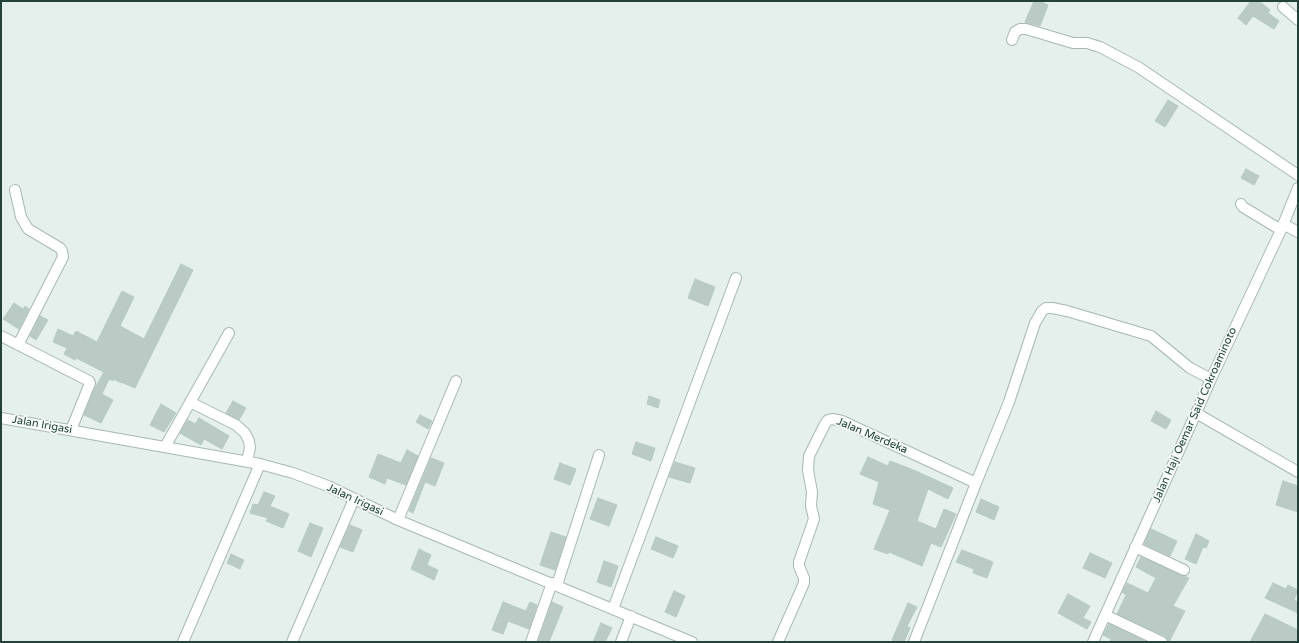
<!DOCTYPE html>
<style>
body{margin:0}
#map{position:relative;width:1299px;height:643px;overflow:hidden;background:#e5efeb;font-family:"Varela Round",sans-serif}
canvas{display:block}
.frame{position:absolute;inset:0;border:2px solid #23423b;pointer-events:none}
</style>
<div id="map">
<canvas width="1299" height="643"></canvas>
<div class="frame"></div>
</div>
<script>
const context = document.querySelector('canvas').getContext('2d');
context.lineJoin = 'round';
function paint(path, color) { context.fillStyle = color; context.fill(path, 'evenodd'); }
const shape = rows => new Path2D(rows.map(r => 'M' + r).join(''));
function stroke(path, color, width, dash) { context.strokeStyle = color; context.lineWidth = width; context.lineCap = dash ? 'butt' : 'round'; context.setLineDash(dash || []); context.stroke(path); }
function drawText(font, color, halo, rows, align = 'center') {
  context.font = font + ' "Varela Round",sans-serif'; context.lineWidth = 3.5; context.setLineDash([]); context.textBaseline = 'middle'; context.strokeStyle = halo; context.fillStyle = color; for (const [text, x, y, turn = 0] of rows) {
    context.save(); context.translate(x, y); context.rotate((+turn || 0) * Math.PI / 180); context.textAlign = isNaN(turn) ? turn : align; if (halo) context.strokeText(text, 0, 0); context.fillText(text, 0, 0); context.restore();
  }
}
const building = shape([
 [1034,1,1039,1,1048,5,1040,26,1025,22,1034,1],
 [1251,1,1259,1,1270,10,1268,13,1279,21,1274,29,1253,16,1246,25,1238,18,1251,1],
 [1168,100,1178,106,1165,127,1155,121,1168,100],
 [1246,169,1259,176,1254,185,1241,178,1246,169],
 [181,264,193,270,135,388,121,382,121,383,114,379,113,381,109,379,102,394,113,400,101,423,84,415,95,388,104,372,76,358,75,360,64,354,67,348,53,342,58,329,73,336,76,331,97,342,122,291,134,297,120,326,144,339,181,264],
 [695,279,715,287,708,306,688,298,695,279],
 [14,303,23,309,25,306,29,309,19,329,3,319,14,303],
 [40,316,48,320,36,340,30,336,40,316],
 [649,396,660,400,658,408,647,404,649,396],
 [233,401,246,408,239,420,226,413,233,401],
 [161,404,176,413,164,432,150,425,161,404],
 [1156,411,1171,420,1166,429,1151,421,1156,411],
 [420,415,432,421,428,429,416,422,420,415],
 [199,418,229,436,222,449,204,439,201,445,180,433,188,420,195,424,199,418],
 [636,442,655,448,651,461,632,454,636,442],
 [407,450,418,456,406,485,387,478,385,484,369,477,378,454,401,463,407,450],
 [868,457,888,466,890,461,916,471,953,488,948,499,928,489,917,521,936,529,944,509,956,514,941,547,931,543,922,566,889,552,888,554,874,549,890,510,873,504,879,482,860,474,868,457],
 [431,458,444,463,435,486,425,482,413,513,409,511,431,458],
 [675,462,695,468,690,483,669,477,675,462],
 [560,463,576,469,570,485,554,479,560,463],
 [1283,481,1298,486,1298,512,1276,505,1283,481],
 [264,492,275,496,270,506,289,514,283,528,266,521,268,518,250,513,253,504,258,505,264,492],
 [598,498,617,505,609,526,590,519,598,498],
 [981,499,999,507,994,520,976,512,981,499],
 [310,523,323,528,311,557,298,551,310,523],
 [350,525,362,530,353,552,340,547,350,525],
 [1151,529,1177,541,1170,556,1144,544,1151,529],
 [551,532,566,537,555,570,540,565,551,532],
 [1196,534,1209,541,1206,548,1203,547,1196,564,1185,559,1196,534],
 [656,537,678,546,673,558,651,549,656,537],
 [419,549,431,555,427,565,438,570,434,580,411,569,419,549],
 [962,550,993,562,987,578,973,573,974,569,956,562,962,550],
 [1090,553,1112,563,1105,578,1083,568,1090,553],
 [231,554,244,560,240,569,227,563,231,554],
 [1141,557,1189,578,1173,606,1185,611,1169,642,1165,636,1117,614,1126,595,1122,592,1127,583,1148,593,1156,578,1136,567,1141,557],
 [604,561,618,566,611,587,597,582,604,561],
 [1273,583,1286,589,1288,585,1298,590,1294,600,1298,602,1298,613,1265,598,1273,583],
 [674,591,685,596,676,617,665,612,674,591],
 [1068,594,1090,606,1083,618,1091,622,1087,629,1058,613,1068,594],
 [503,602,526,611,530,602,537,605,529,629,508,621,503,634,492,630,503,602],
 [552,602,563,607,549,642,538,642,552,602],
 [908,603,917,607,907,626,910,628,904,642,898,642,892,640,908,603],
 [1265,614,1298,630,1298,642,1250,642,1265,614],
 [601,623,612,628,605,642,593,642,601,623],
 [1109,624,1147,642,1110,642,1111,639,1103,635,1109,624]
]);
paint(building, '#bacac4');
stroke(building, '#b7c9c2', 1);
const minor = shape([
 [1283,7,1298,20],
 [1012,40,1015,32,1020,29,1026,29,1073,43,1087,43,1100,47,1138,67,1298,175],
 [15,190,21,217,28,229,60,248,62,251,63,257,18,345],
 [1241,204,1243,207,1281,230],
 [1283,224,1298,232],
 [1,336,89,381,90,383,71,430],
 [190,402,236,425,245,433,249,441,250,448,247,461],
 [1196,413,1298,472],
 [1,418,260,464,293,473,328,486,398,520,692,642],
 [165,447,229,333],
 [976,483,1009,402,1035,323,1042,311,1046,308,1052,308,1067,311,1151,336,1190,368,1211,379],
 [398,520,456,381],
 [1135,547,1184,570],
 [557,585,599,455],
 [613,609,736,278],
 [1105,615,1162,642],
 [183,642,260,464],
 [292,642,354,499],
 [531,642,552,583],
 [621,642,631,616],
 [778,642,804,583,804,578,799,566,799,562,814,519,811,506,812,492,808,470,809,456,825,424,828,420,832,419,842,421,976,483,914,642],
 [1093,642,1196,413,1211,379,1281,230,1298,188]
]);
stroke(minor, '#a7b8b3', 12);
stroke(minor, '#fff', 10);
drawText('11px', '#23423b', '#f6fbf8', [
 ["Jalan Haji Oemar Said Cokroaminoto",1195,415,-66],
 ["Jalan Irigasi",42,425,10],
 ["Jalan Merdeka",872,436,23],
 ["Jalan Irigasi",355,500,25]
]);
</script>
